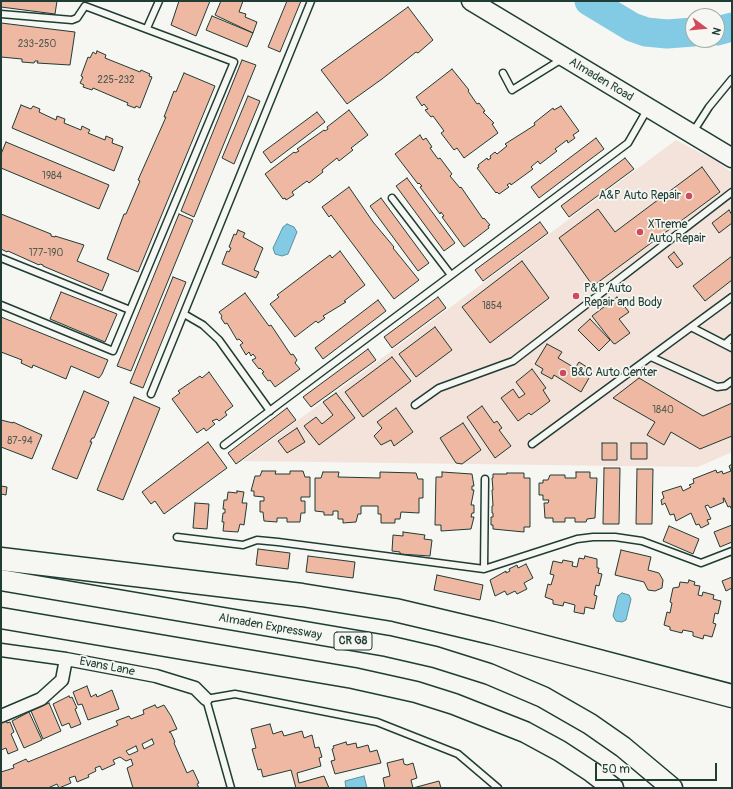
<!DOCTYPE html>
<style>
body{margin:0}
#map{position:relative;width:733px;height:789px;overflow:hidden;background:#f6f6f2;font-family:Pangolin,sans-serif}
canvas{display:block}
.frame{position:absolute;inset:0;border:2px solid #1f3d34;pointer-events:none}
.north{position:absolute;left:685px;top:8px;width:40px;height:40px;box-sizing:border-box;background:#f6f6f2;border:1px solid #a0aca6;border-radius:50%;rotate:106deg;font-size:11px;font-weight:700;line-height:16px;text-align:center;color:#1f3d34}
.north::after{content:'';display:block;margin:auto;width:14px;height:18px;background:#d1495b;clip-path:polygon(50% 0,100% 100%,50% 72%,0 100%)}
.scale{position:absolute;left:595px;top:763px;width:122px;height:18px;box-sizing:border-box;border:2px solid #1f3d34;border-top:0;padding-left:5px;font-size:12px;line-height:14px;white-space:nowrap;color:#1f3d34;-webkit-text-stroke:3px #f6f6f2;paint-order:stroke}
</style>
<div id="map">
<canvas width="733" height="789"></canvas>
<div class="frame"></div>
<div class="north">N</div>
<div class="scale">50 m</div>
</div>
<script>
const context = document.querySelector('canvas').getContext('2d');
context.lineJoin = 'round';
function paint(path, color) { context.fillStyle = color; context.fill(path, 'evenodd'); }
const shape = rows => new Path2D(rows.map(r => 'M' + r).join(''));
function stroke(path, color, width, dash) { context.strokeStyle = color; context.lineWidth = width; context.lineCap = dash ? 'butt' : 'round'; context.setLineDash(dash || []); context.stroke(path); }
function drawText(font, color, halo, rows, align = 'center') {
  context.font = font + ' Pangolin,sans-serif'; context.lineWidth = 3.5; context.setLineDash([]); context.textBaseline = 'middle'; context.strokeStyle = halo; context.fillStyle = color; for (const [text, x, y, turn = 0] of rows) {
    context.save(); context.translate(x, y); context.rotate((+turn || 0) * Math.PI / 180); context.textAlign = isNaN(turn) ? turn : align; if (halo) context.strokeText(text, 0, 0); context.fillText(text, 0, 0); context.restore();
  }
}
paint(shape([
 [676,140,718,162,732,173,732,452,698,467,243,461]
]), '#f4e3da');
const water = shape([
 [287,224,294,227,297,232,288,254,282,256,275,254,273,248,283,227,287,224],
 [622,593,629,595,631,599,626,620,622,622,616,621,613,616,618,596,622,593],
 [364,776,367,788,346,788,345,781,364,776]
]);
paint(water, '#83cbe4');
stroke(water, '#5b929e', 1);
stroke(shape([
 [589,1,632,27,646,32,667,34,693,32],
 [717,31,732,27]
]), '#83cbe4', 29);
const building = shape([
 [1,1,57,1,55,14,1,7,1,1],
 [179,1,210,1,196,36,171,25,179,1],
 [221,1,243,1,239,12,246,14,245,17,257,22,253,33,215,15,221,1],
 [287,1,301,1,280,52,268,47,287,1],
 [408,7,433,40,418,53,416,52,382,79,347,104,321,70,408,7],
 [212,16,253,33,247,47,206,30,212,16],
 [1,23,75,32,70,65,37,63,38,61,35,61,34,63,22,62,22,59,1,57,1,23],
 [97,51,106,55,105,58,140,72,141,70,150,74,149,76,152,77,140,108,136,106,135,108,127,105,128,103,93,88,92,90,83,87,84,85,80,83,83,77,81,76,88,57,90,58,93,52,96,54,97,51],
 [242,60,256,65,194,217,181,211,242,60],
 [452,69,469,90,468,91,477,104,479,103,485,111,483,112,494,123,492,124,498,133,464,158,457,148,454,150,441,133,444,131,433,116,431,117,425,110,428,109,424,104,422,106,416,97,452,69],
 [184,73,215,86,138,272,107,259,124,214,126,214,140,181,138,180,166,117,164,117,174,91,176,92,184,73],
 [248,96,260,101,234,164,222,158,248,96],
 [21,105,31,109,33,106,40,109,39,112,56,120,57,116,65,119,64,123,81,130,82,126,90,130,88,133,105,140,106,136,113,139,112,143,123,147,114,171,12,128,21,105],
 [561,106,579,131,573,135,575,138,568,143,567,140,555,149,557,151,540,164,538,161,531,167,533,169,511,185,510,183,507,185,509,187,499,194,497,192,496,193,477,168,479,167,478,165,487,158,488,160,491,158,490,156,495,152,497,154,507,146,505,144,535,125,534,123,553,108,554,110,561,106],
 [349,110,368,135,351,148,353,150,339,161,337,158,322,170,323,172,309,183,307,181,292,192,294,195,286,200,285,198,283,199,265,174,294,152,295,153,299,151,297,149,324,130,325,131,328,129,327,127,349,110],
 [317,112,325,122,271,163,263,152,317,112],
 [420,135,423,140,426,138,432,147,430,148,438,159,440,158,452,174,450,176,460,188,461,187,483,219,484,218,490,225,488,226,489,228,464,247,442,217,444,216,441,212,440,214,420,187,422,186,419,183,418,184,395,154,420,135],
 [596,138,604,149,539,198,531,187,596,138],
 [6,142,109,185,99,209,1,168,1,154,6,142],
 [625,158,634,169,569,217,561,206,625,158],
 [702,167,720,192,593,286,559,238,598,209,615,232,702,167],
 [407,178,455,243,444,251,396,186,407,178],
 [349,187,373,222,394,247,393,248,419,280,394,299,331,215,329,217,322,207,349,187],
 [381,198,429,263,418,271,370,206,381,198],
 [729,210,732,215,732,223,719,233,712,223,729,210],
 [1,214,51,234,51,236,55,237,55,236,84,245,77,261,109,274,102,291,43,266,43,265,40,264,39,265,8,251,7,252,1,249,1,214],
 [179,214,193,220,131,371,117,366,179,214],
 [540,222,548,233,483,281,475,270,540,222],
 [238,230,245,233,243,237,263,248,254,270,259,272,256,278,222,264,227,251,229,252,231,248,229,247,234,234,236,235,238,230],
 [340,251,365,285,344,301,346,302,323,316,325,318,318,323,316,321,295,337,270,304,279,297,277,295,330,255,332,258,340,251],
 [674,252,683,264,677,268,668,257,674,252],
 [732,256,732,280,705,301,693,286,732,256],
 [522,261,549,298,490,343,462,307,522,261],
 [173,277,186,282,143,388,130,383,173,277],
 [61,292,117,314,105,342,50,319,61,292],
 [245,293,269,326,271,325,291,355,293,354,297,360,295,363,300,369,275,387,270,380,268,381,262,373,264,372,260,368,259,369,252,360,256,358,253,354,251,356,249,352,246,355,240,345,243,343,239,339,237,340,227,323,225,324,221,318,222,316,219,312,245,293],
 [438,297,446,308,392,348,384,337,438,297],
 [617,297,629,312,619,319,630,333,615,344,613,343,592,316,617,297],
 [378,300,386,311,323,359,315,348,378,300],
 [1,317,108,360,102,374,99,378,71,366,66,379,33,365,32,368,21,363,22,360,1,352,1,317],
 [590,319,610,340,599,351,578,330,590,319],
 [435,327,452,350,416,377,399,354,435,327],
 [547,344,562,352,558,358,575,368,579,362,593,371,581,392,554,375,552,379,541,373,543,369,535,364,547,344],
 [368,349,376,360,311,407,303,397,368,349],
 [392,357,411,381,363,417,345,392,392,357],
 [532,369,546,388,543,390,550,401,531,415,529,413,518,421,501,398,513,389,519,398,525,394,516,382,532,369],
 [209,372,233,406,225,412,227,415,219,421,217,419,212,421,215,424,206,431,204,428,197,433,172,399,180,393,178,391,200,376,202,378,209,372],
 [639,378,703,416,732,403,732,436,700,449,671,432,664,445,647,435,655,422,613,398,639,378],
 [84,391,109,402,94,438,92,438,90,442,92,442,77,479,52,469,84,391],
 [336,393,355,418,319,445,304,426,316,417,322,424,333,415,323,402,336,393],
 [134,397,160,408,123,500,97,490,134,397],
 [482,406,494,423,497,421,502,428,499,430,511,446,495,458,467,417,482,406],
 [287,408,296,420,236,464,228,453,287,408],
 [396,408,413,432,394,446,391,440,381,445,374,436,382,428,377,422,396,408],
 [1,420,13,423,13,422,42,435,32,459,1,447,1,420],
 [463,423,481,450,462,464,456,463,440,438,463,423],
 [297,428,305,442,287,453,278,441,297,428],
 [208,442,227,468,164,514,155,501,151,504,142,492,208,442],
 [602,443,617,443,617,460,602,460,602,443],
 [631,443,647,443,647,459,631,459,631,443],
 [732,464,732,510,730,506,728,507,724,498,723,498,724,502,710,508,708,505,705,506,711,519,707,520,709,524,701,528,699,524,696,525,691,513,676,521,674,514,670,515,665,503,662,505,661,500,664,498,662,492,681,486,683,491,691,487,689,485,694,483,693,479,716,470,717,473,722,471,723,474,731,471,729,466,732,464],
 [604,468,620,468,619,524,603,524,604,468],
 [637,469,653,469,652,524,636,524,637,469],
 [262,471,276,471,275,474,290,474,290,471,303,471,305,477,310,477,310,497,301,497,301,501,305,501,305,513,301,513,300,522,287,522,287,518,277,518,277,522,264,521,263,512,260,512,260,501,264,501,264,497,254,496,254,491,251,491,255,476,260,476,262,471],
 [323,472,339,472,338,477,380,478,380,472,416,473,418,479,423,479,423,498,419,498,419,513,401,512,400,519,395,519,395,523,381,523,381,514,378,514,378,506,361,506,361,514,358,514,356,522,343,523,343,519,338,519,338,511,333,511,333,515,324,515,324,512,315,511,315,478,321,478,323,472],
 [442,472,472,474,474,486,472,486,472,490,474,490,471,505,474,505,474,513,472,513,471,517,474,517,471,529,441,531,441,525,435,525,436,477,442,477,442,472],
 [576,472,590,472,590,478,597,478,595,518,587,519,586,522,575,522,575,518,565,518,565,522,553,522,553,518,545,518,544,503,548,503,549,500,543,500,543,495,539,495,539,483,543,483,543,480,548,480,550,475,565,475,565,478,576,478,576,472],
 [507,473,524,473,524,478,530,478,530,527,524,527,524,532,493,529,493,525,491,525,491,517,493,517,493,513,492,513,492,506,493,506,492,490,493,490,492,478,493,478,493,474,507,474,507,473],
 [1,486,7,487,6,495,1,494,1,486],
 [237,491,244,492,242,503,247,503,244,525,240,524,238,532,223,531,224,522,222,522,223,513,225,513,225,509,223,509,224,500,227,500,228,492,237,493,237,491],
 [195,503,209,504,207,529,193,528,195,503],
 [732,525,732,542,720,547,714,532,732,525],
 [669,526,699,539,693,554,663,541,669,526],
 [403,532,425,535,424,539,432,540,430,556,400,554,400,552,392,551,393,535,403,536,403,532],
 [258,549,290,553,288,569,256,565,258,549],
 [621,550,651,557,648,570,659,573,663,580,662,588,655,591,648,590,644,582,615,575,621,550],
 [308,556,355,562,353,578,306,572,308,556],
 [585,556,597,559,597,568,599,568,598,573,602,574,599,586,596,585,594,595,597,596,594,609,585,607,584,614,574,612,575,605,564,602,563,606,553,604,553,600,545,597,548,584,551,585,554,575,550,574,553,561,562,563,563,560,573,562,572,566,577,567,579,558,584,559,585,556],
 [526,564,533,578,524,583,527,589,517,594,515,591,507,595,505,591,495,596,490,580,506,571,506,573,510,571,509,569,517,565,518,568,526,564],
 [437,575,483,585,480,600,434,590,437,575],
 [732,577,732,588,726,591,722,581,732,577],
 [689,580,695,582,694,585,700,586,698,595,702,596,703,592,714,595,713,599,721,601,718,614,715,613,713,623,716,624,712,637,704,635,703,639,693,636,693,632,683,630,682,633,670,630,670,627,664,625,667,612,670,613,672,603,670,602,673,588,679,587,680,582,688,583,689,580],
 [87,686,91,697,96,694,97,697,112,690,119,709,88,720,82,704,78,705,73,692,87,686],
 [69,696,70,698,72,697,77,708,75,709,81,724,71,728,69,723,62,726,53,704,69,696],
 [49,703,61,731,43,739,31,711,49,703],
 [155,705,157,708,164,705,171,716,177,729,169,732,171,733,175,742,174,743,187,773,193,770,199,783,197,784,199,788,133,788,127,768,133,765,131,759,126,761,120,757,113,760,115,764,102,770,100,766,95,768,96,771,88,775,89,777,77,782,75,776,69,778,71,783,59,788,57,784,48,788,1,788,1,772,14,768,13,765,26,759,28,762,118,725,116,721,129,716,131,719,144,714,143,710,155,705],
 [152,739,154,744,144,749,142,744,152,739],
 [136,746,138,751,129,755,126,751,136,746],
 [29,712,42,740,24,748,12,721,29,712],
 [6,721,7,723,10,722,14,732,11,734,18,750,8,754,6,748,1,750,1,723,6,721],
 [270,724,273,734,282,731,284,736,302,731,304,738,312,735,315,748,319,747,322,757,319,758,321,766,297,773,299,783,324,776,329,788,296,788,291,770,263,777,261,769,258,770,252,749,256,748,251,729,270,724],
 [346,742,347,745,356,743,357,748,368,745,370,752,377,750,381,763,335,774,331,761,335,760,332,749,334,748,333,746,346,742],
 [403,759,404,764,407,765,413,763,417,778,411,780,413,788,439,781,441,788,385,788,383,778,390,776,387,763,403,759]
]);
paint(building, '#eeb8a2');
stroke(building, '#1f3d34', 1);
const lane = shape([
 [1,14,72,20,77,18,85,6,234,62,113,351,1,305],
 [147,28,159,1],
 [503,73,512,90,562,59],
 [693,132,709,107,732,79],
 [392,198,451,275],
 [1,258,130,310],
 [184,314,203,325,219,340,270,411],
 [691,327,732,348],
 [725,344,732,338],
 [651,357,717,387,725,386,732,381],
 [151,394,311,1],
 [415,405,439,388,513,361,732,192],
 [532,444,732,297],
 [224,445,628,143,647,110],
 [177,537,243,545,257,540,278,542,484,569,577,539,593,537,615,537,642,541,701,563,732,551],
 [484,569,485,479],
 [231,788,206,699,235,694,377,722,458,754,498,788]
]);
const street = shape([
 [1,650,66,659,156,676,195,688,206,699],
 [1,716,41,699,62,680,66,659]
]);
const secondary = shape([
 [471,1,732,158]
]);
const primary = shape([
 [1,580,387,646,435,657,489,674,543,697,590,724,623,747,672,788],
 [1,618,353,678,416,692,454,704,525,732,560,751,592,772,613,788]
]);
const highway = shape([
 [1,559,302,595,395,610,492,633,732,696]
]);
stroke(lane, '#1f3d34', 9);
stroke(street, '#1f3d34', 15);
stroke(secondary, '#1f3d34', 21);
stroke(primary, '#1f3d34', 23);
stroke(highway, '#1f3d34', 25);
stroke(lane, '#f6f6f2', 6);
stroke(street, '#f6f6f2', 12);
stroke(secondary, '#f6f6f2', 18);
stroke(primary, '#f6f6f2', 20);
stroke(highway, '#f6f6f2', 22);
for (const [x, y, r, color] of [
 [689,196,4,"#d1495b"],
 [640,232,4,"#d1495b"],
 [576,296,4,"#d1495b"],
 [563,373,4,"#d1495b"]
]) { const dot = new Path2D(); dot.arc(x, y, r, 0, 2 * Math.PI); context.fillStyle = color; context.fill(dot); stroke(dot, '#f6f6f2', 1.5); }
drawText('10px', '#535c50', null, [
 ["233-250",37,44],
 ["225-232",116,80],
 ["1984",52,176],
 ["177-190",46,253],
 ["1854",492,306],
 ["1840",663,410],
 ["87-94",20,441]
]);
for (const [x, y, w] of [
 [353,641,38]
]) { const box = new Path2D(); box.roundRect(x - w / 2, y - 9, w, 18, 3); context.fillStyle = '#f6f6f2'; context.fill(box); stroke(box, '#1f3d34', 1); }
drawText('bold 11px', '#1f3d34', null, [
 ["CR G8",353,641]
]);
drawText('12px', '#1f3d34', '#f6f6f2', [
 ["Almaden Road",601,80,31],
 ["Almaden Expressway",270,627,10],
 ["Evans Lane",107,667,11]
]);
drawText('12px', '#1f3d34', '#f6f6f2', [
 ["A&P Auto Repair",681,196,"right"],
 ["XTreme",648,225],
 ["Auto Repair",648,239],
 ["P&P Auto",584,289],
 ["Repair and Body",584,303],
 ["B&C Auto Center",571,373]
], 'left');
</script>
